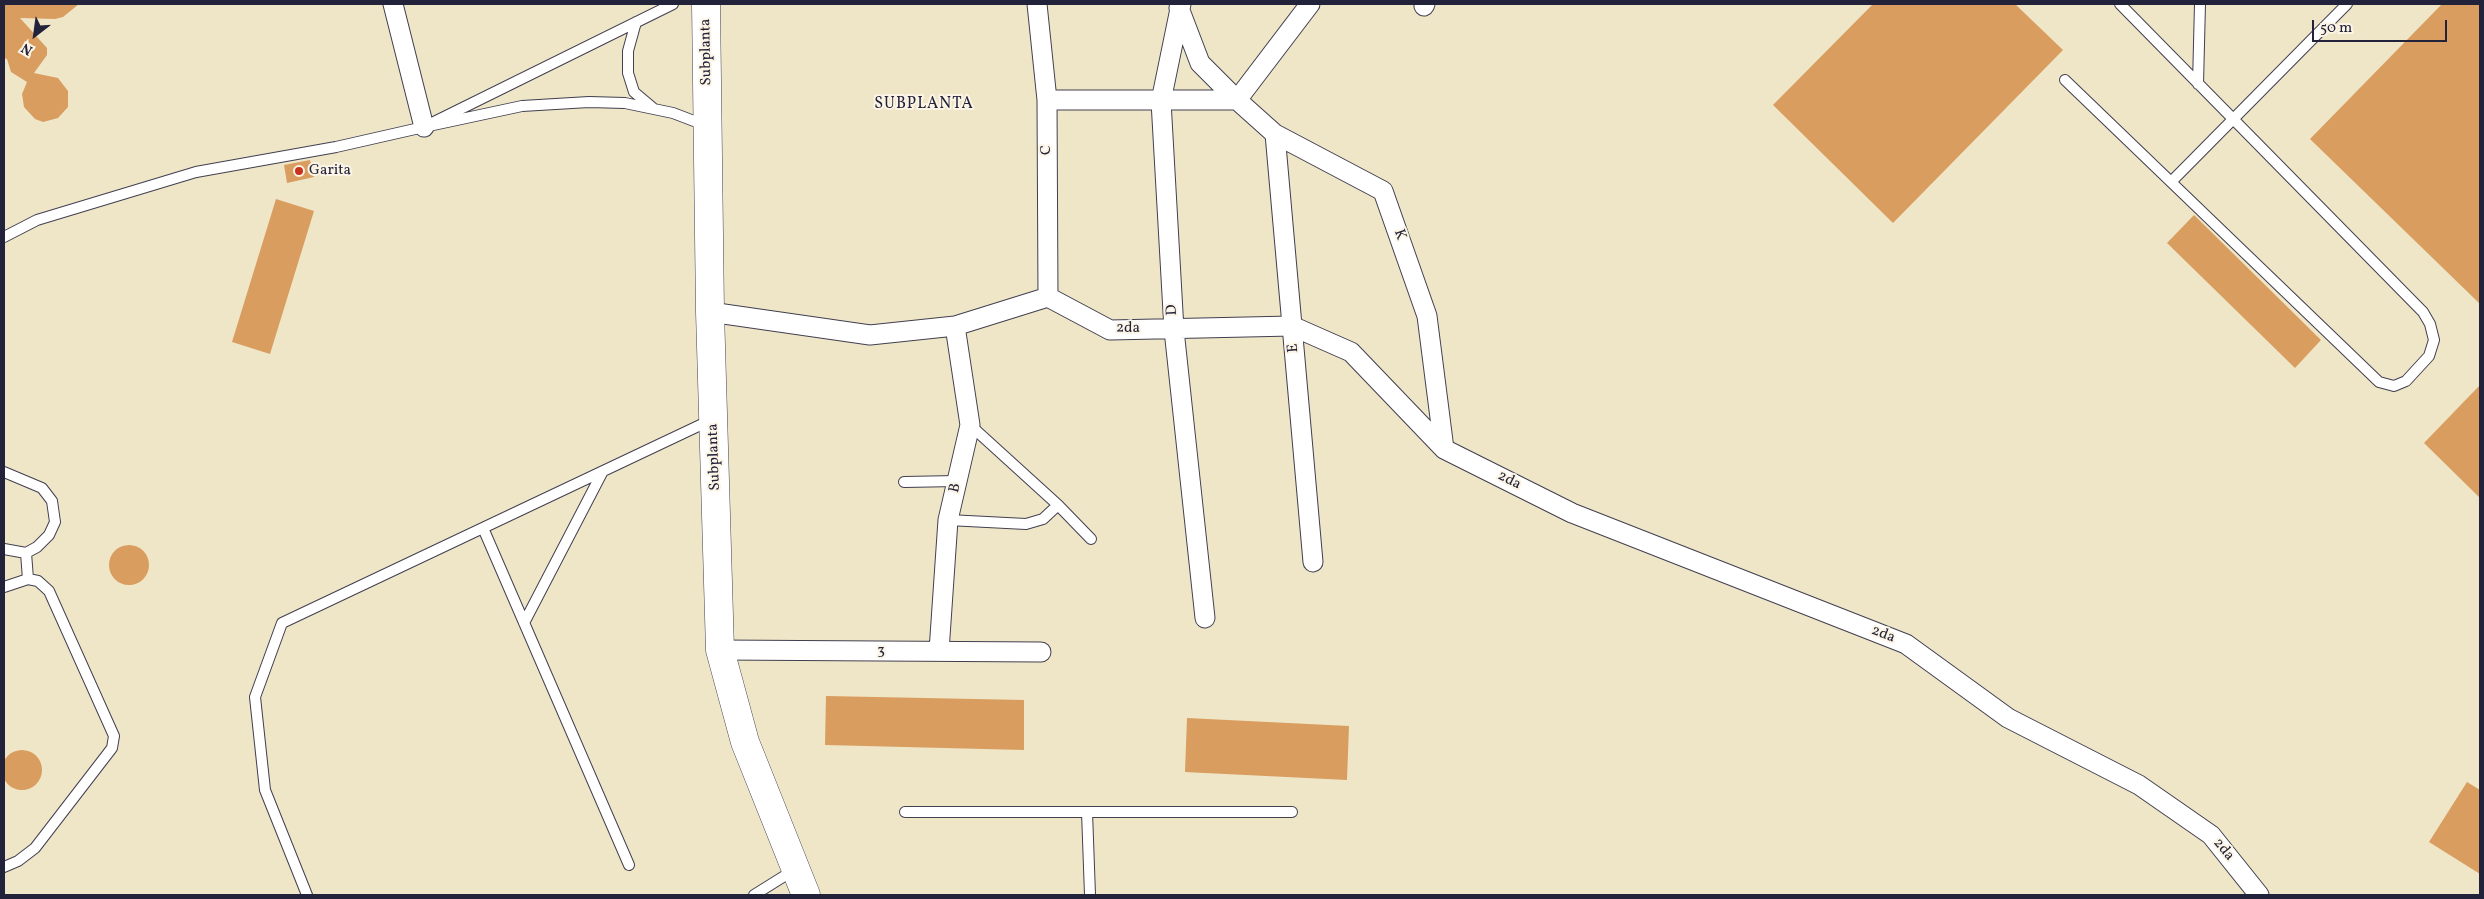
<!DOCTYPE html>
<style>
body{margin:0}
#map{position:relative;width:2484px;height:899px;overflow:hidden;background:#efe6c8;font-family:Vollkorn,serif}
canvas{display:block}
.frame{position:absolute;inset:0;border:5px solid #22223b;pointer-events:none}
.north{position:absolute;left:10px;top:10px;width:50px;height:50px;-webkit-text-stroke:4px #fcf5e5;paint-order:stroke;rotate:210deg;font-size:14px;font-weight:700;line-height:20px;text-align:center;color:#22223b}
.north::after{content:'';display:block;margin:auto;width:18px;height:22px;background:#22223b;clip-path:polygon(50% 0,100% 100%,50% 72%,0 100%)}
.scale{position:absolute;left:2312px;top:20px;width:135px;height:22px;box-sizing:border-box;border:2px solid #22223b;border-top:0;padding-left:6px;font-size:15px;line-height:18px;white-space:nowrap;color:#22223b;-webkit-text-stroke:4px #fcf5e5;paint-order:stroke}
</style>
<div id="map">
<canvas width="2484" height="899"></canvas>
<div class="frame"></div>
<div class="north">N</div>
<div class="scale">50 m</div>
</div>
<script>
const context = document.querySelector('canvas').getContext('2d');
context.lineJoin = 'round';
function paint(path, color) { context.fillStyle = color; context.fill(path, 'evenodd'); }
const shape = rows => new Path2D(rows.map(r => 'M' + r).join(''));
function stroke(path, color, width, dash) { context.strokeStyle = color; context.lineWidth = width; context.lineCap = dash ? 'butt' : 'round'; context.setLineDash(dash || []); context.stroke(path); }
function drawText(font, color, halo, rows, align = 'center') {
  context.font = font + ' Vollkorn,serif'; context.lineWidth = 4; context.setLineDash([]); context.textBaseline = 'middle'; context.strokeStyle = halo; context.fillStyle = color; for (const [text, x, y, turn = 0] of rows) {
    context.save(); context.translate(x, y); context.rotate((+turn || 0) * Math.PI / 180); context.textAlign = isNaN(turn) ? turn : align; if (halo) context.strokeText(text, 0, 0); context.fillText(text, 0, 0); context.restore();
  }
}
paint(shape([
 [4,4,79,4,63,17,55,19,20,18,47,48,47,55,34,73,58,78,68,91,68,107,58,118,43,122,35,119,24,107,22,94,27,82,11,72,7,59,4,58],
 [1873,4,2015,4,2063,50,1893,223,1773,105],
 [2442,4,2480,4,2480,304,2310,139],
 [310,160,314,177,287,183,284,165],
 [276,199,314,211,270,354,232,342],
 [2194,215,2321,340,2295,368,2167,243],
 [2480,385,2480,498,2424,443],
 '109 565a20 20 0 1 1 40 0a20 20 0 1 1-40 0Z',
 [826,696,1024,700,1024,750,825,745],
 [1187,718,1349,726,1347,780,1185,772],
 '2 770a20 20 0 1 1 40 0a20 20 0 1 1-40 0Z',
 [2467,782,2480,790,2480,874,2429,842]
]), '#d99d5f');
const lane = shape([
 [673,4,424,127,522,106,589,102,625,103,673,113,707,126],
 [636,22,628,51,628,73,634,92,653,108],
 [2065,80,2379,382,2394,386,2406,381,2429,356,2434,340,2430,324,2423,312,2120,4],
 [2198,84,2200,4],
 [2171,182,2347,4],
 [4,237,37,220,196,172,336,147,424,127],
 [970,425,1058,505,1091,539],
 [4,472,42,488,52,501,55,522,49,535,37,547,26,553,4,549],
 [904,482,957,481],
 [948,520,1026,524,1043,519,1058,505],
 [483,528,629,865],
 [26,553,28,579],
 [4,587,28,579,38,581,49,591,114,736,112,748,35,848,18,861,4,867],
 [524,623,603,471],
 [905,812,1292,812],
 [1087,812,1090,895],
 [307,895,265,790,255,697,282,623,711,420],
 [754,895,794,870]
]);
const street = shape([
 [393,4,424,127],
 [1037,4,1047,100,1048,297],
 [1181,4,1161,101,1174,330,1205,618],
 [1424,6,1425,4],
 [1179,8,1200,63,1237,100,1275,134,1383,191,1427,316,1444,449],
 [1047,100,1237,100,1310,4],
 [1275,134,1313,562],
 [710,312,870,335,955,326,1048,297,1110,330,1292,326,1351,352,1444,449,1572,513,1906,644,2008,718,2139,785,2211,835,2259,895],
 [720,650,1041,652],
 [939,651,948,520,970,425,955,326]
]);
const secondary = shape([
 [706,4,710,312,720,650,745,742,806,895]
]);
stroke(lane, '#413f50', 12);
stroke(street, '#413f50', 21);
stroke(secondary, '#413f50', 29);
stroke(lane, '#fff', 10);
stroke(street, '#fff', 19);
stroke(secondary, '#fff', 28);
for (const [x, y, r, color] of [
 [299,171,5,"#c8321e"]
]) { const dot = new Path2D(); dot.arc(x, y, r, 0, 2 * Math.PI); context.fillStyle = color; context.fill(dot); stroke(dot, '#fcf5e5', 2); }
drawText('15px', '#22223b', '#fcf5e5', [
 ["Subplanta",707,52,-91],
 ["C",1047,150,-90],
 ["K",1399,235,71],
 ["D",1173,310,-93],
 ["2da",1128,329,1],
 ["E",1294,348,-95],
 ["Subplanta",715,457,-92],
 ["2da",1509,481,27],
 ["B",956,488,-78],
 ["2da",1883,635,21],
 ["3",881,651],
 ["2da",2223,850,51]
]);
drawText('15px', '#22223b', '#fcf5e5', [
 ["Garita",309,171]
], 'left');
context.letterSpacing = '1px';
drawText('16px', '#22223b', '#fcf5e5', [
 ["SUBPLANTA",924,105]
]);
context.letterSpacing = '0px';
</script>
